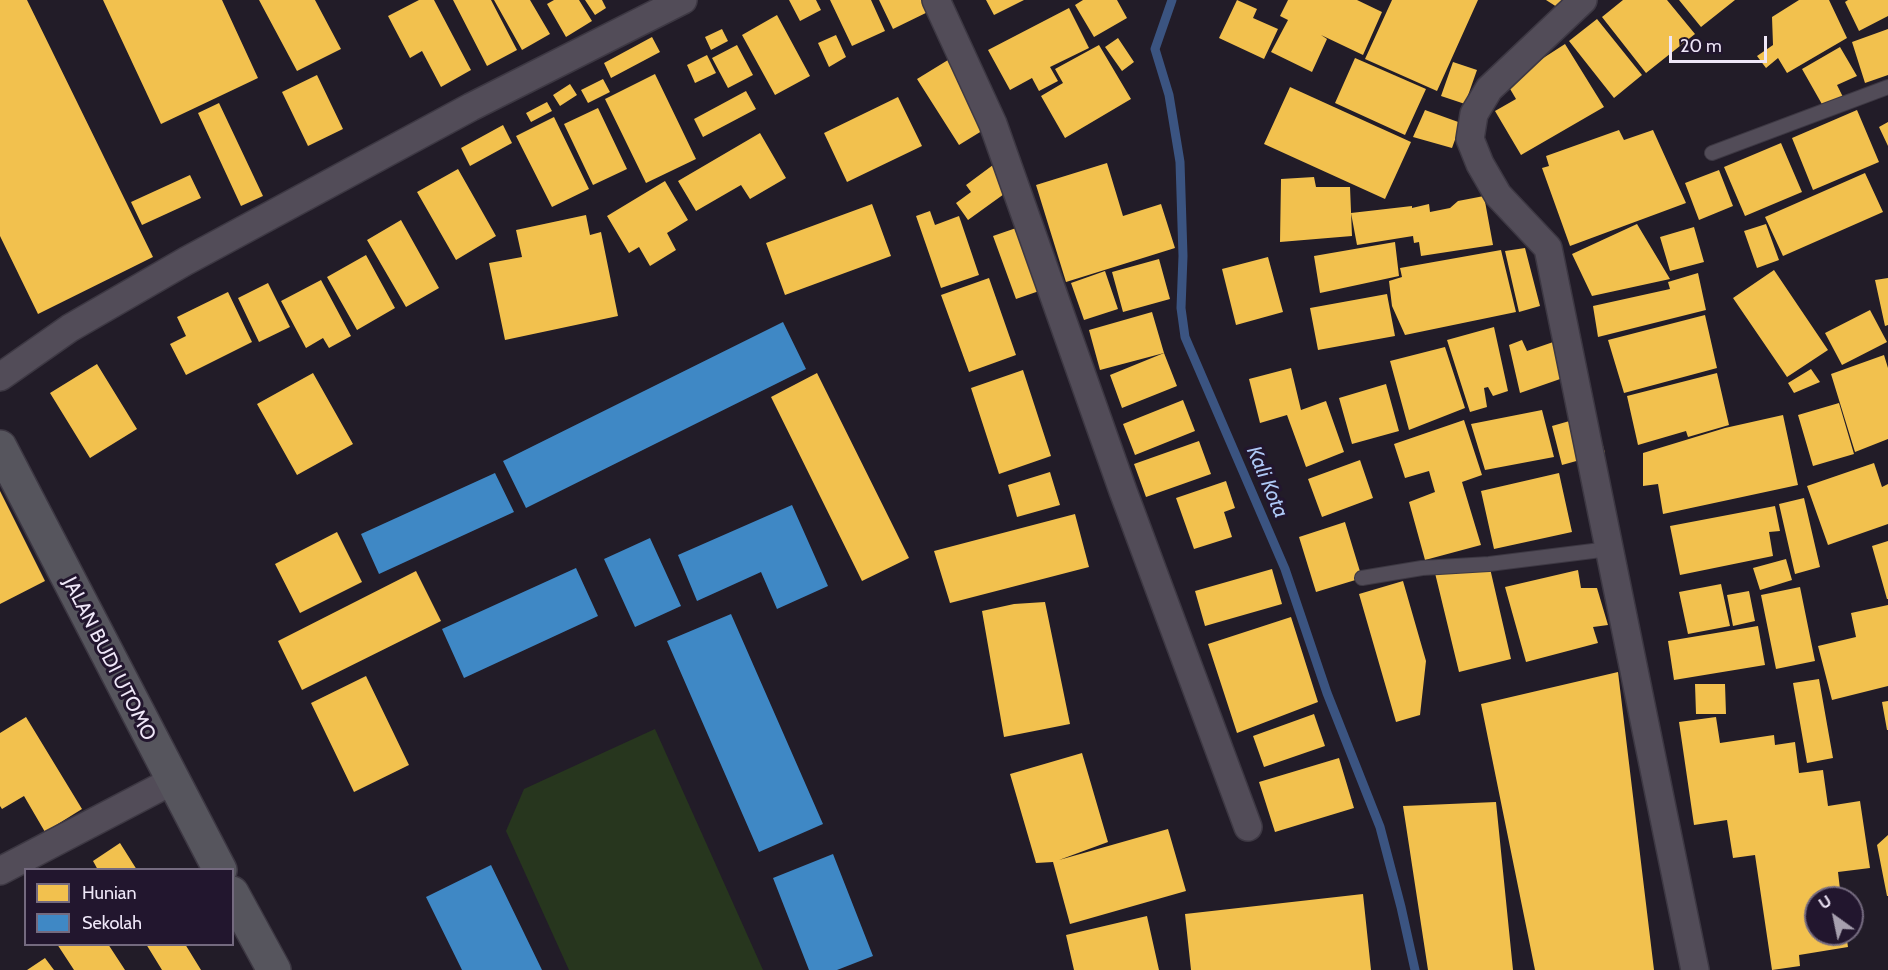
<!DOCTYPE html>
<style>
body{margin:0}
#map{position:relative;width:1888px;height:970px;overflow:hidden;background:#221c28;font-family:Cabin,sans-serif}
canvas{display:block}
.legend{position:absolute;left:24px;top:868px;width:210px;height:78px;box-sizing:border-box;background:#22162e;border:2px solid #746a7f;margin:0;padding:8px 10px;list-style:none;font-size:18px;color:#efe7f8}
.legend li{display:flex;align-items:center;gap:12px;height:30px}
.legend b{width:30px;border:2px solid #746a7f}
.north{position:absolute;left:1804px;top:886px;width:60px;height:60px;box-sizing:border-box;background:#22162e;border:2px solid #746a7f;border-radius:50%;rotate:327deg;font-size:16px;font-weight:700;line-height:24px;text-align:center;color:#efe7f8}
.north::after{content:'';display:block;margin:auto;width:21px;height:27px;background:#a7a0af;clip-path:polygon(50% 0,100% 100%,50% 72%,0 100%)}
.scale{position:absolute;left:1669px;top:36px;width:98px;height:27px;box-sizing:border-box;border:3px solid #efe7f8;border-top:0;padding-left:8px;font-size:18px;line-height:21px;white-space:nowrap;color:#efe7f8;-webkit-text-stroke:4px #22162e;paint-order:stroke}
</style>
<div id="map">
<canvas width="1888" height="970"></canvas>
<ul class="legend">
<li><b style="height:16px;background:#f2c14e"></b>Hunian</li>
<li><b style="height:16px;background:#3f88c5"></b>Sekolah</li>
</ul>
<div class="north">U</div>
<div class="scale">20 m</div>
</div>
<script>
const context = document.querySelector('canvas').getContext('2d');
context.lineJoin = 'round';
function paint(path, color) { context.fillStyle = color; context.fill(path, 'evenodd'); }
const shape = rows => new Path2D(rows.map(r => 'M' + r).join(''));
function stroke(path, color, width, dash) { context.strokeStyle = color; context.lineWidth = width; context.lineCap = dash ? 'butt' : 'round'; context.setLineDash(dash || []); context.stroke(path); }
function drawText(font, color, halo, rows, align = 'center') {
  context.font = font + ' Cabin,sans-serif'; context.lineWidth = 6; context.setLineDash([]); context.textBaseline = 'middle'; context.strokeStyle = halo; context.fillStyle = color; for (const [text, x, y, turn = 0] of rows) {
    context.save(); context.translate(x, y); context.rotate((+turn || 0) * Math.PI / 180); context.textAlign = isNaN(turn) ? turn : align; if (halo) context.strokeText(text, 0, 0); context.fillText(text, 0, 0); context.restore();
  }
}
paint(shape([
 [655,729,763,970,569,970,506,831,524,789]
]), '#27361e');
paint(shape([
 [0,0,27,0,153,257,38,314,0,236],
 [103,0,222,0,258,78,161,124],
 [259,0,315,0,341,49,297,71],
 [419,0,434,0,471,70,441,87,422,51,410,58,388,16],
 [453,0,491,0,517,50,487,66],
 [494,0,530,0,550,34,522,50],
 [554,0,579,0,592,21,566,37,547,4],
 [585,0,602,0,606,8,595,15],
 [789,0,816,0,821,10,800,21],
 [830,0,871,0,885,31,852,46],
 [879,0,932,0,936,8,893,29],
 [986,0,1024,0,994,15],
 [1083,0,1117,0,1127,18,1094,37,1075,5],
 [1237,0,1257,9,1253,18,1278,29,1264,59,1219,38],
 [1288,0,1357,0,1382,12,1363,55,1321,35,1327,39,1312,72,1271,52,1288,20,1280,16],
 [1392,0,1478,0,1437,91,1365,59],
 [1546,0,1562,0,1557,7],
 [1623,0,1667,0,1695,34,1646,73,1602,17],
 [1679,0,1735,0,1701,27],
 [1799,0,1829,0,1847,38,1787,73,1778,58,1766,68,1757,56,1773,45,1772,17],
 [1848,0,1888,0,1888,16,1859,31,1845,2],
 [1069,8,1089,48,1050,67,1058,81,1039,91,1032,78,1010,90,988,50],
 [777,15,810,76,775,95,742,35],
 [1597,19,1642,75,1614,98,1569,41],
 [722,29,728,41,711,50,705,37],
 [1888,29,1888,75,1865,83,1852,42],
 [836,35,846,57,829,67,818,43],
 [652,37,660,52,611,78,604,63],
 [1118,38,1134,62,1122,71,1105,47],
 [1565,44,1604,107,1521,155,1495,111,1516,99,1506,82],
 [737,45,753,75,728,88,712,58],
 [1099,45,1131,99,1065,138,1041,96,1063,83,1055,69],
 [1840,47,1857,76,1837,85,1843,97,1823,106,1802,69],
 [707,55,716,73,695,83,687,65],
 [1355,58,1426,89,1405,135,1335,103],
 [948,60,990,126,959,145,917,79],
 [1453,62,1477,70,1465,104,1441,96],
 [655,74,696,159,646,183,605,99],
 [317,75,343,129,308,146,282,92],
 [603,79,610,92,588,103,581,90],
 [570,84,577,95,560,106,553,95],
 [1290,87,1411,142,1385,199,1264,144],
 [746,91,756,109,703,137,694,119],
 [898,97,922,146,847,182,824,133],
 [547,102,552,111,531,122,526,113],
 [219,103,263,196,241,206,198,113],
 [598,108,627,169,593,185,564,124],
 [1425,110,1461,123,1452,148,1413,137],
 [1857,110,1879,162,1813,190,1792,138],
 [554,117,589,189,552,207,516,136],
 [1888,122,1888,146,1879,127],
 [503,125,512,143,470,166,461,148],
 [1619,130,1624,140,1653,130,1686,203,1570,246,1542,168,1549,166,1546,156],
 [760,133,786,178,750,199,741,185,696,211,678,181],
 [1781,143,1802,192,1745,216,1724,167],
 [1107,163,1123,216,1161,204,1175,248,1066,282,1036,185],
 [993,165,1011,189,968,220,956,203,971,192,966,185],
 [458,169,496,236,456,260,417,192],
 [1719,170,1733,206,1699,220,1685,183],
 [1865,173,1883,212,1783,256,1765,217],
 [190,175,201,198,142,225,131,202],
 [1314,177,1316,187,1350,187,1352,236,1280,242,1281,179],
 [665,181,688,220,667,233,676,250,650,266,639,247,629,253,607,216],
 [1484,196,1493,245,1421,256,1419,242,1414,243,1413,236,1357,245,1351,213,1412,206,1412,208,1429,204,1430,212,1450,208,1458,201],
 [872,204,891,256,785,295,766,243],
 [930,211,935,225,959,216,979,275,941,288,916,216],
 [586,215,590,235,601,232,618,316,505,340,489,263,522,257,516,230],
 [401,220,439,288,406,307,367,240],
 [1637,224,1670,279,1592,296,1572,254],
 [1766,224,1779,260,1757,268,1744,231],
 [1019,227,1042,290,1016,299,993,236],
 [1694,227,1704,262,1670,271,1660,237],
 [1395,242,1399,276,1320,293,1314,256],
 [1525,248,1540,306,1519,312,1505,251],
 [1501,250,1516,312,1405,335,1392,306,1389,281,1402,277,1400,268],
 [366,255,395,308,357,330,327,277],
 [1268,257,1283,312,1236,325,1222,269],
 [1159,259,1170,299,1123,312,1112,272],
 [1774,270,1828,350,1787,377,1733,298],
 [1105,271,1118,309,1084,320,1071,283],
 [1698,273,1706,310,1598,337,1593,306,1670,289,1668,282],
 [989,278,1016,355,969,372,941,295],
 [1888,278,1888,325,1885,326,1875,280],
 [321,280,351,336,329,348,323,338,306,348,281,301],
 [268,283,290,327,259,342,238,298],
 [228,292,252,342,186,375,170,344,186,336,177,317],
 [1387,294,1395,336,1318,350,1310,308],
 [1870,310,1887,342,1842,365,1825,333],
 [1152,312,1164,353,1177,386,1122,408,1110,375,1164,353,1100,370,1089,330],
 [1705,315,1717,368,1624,393,1608,340],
 [1494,327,1508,391,1493,396,1488,387,1484,388,1487,407,1470,412,1447,340],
 [1565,338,1586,370,1520,393,1509,345,1522,340,1527,351],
 [1445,347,1465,408,1409,430,1390,361],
 [1884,355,1888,368,1888,439,1855,452,1831,374],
 [97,364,137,429,90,458,50,393],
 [1291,368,1301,410,1326,401,1344,452,1306,467,1287,415,1260,423,1249,379],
 [1811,369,1820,382,1794,393,1788,383],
 [1023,370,1051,456,999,474,971,388],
 [313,373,353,444,297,475,257,404],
 [817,373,909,558,862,581,771,397],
 [1717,373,1729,425,1688,437,1686,431,1638,445,1627,396],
 [1386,384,1399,431,1352,444,1339,398],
 [1183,400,1195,431,1135,455,1123,424],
 [1839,403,1854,454,1813,466,1798,415],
 [1542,410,1554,457,1485,470,1471,424],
 [1594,414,1605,453,1562,465,1552,426],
 [1783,415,1798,485,1663,514,1658,484,1643,486,1643,453,1725,428],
 [1464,420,1482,475,1462,482,1481,545,1425,560,1409,502,1435,492,1429,471,1405,478,1394,444],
 [1199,441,1211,474,1146,497,1134,464],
 [1360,460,1373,498,1322,517,1308,479],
 [1874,463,1882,487,1888,484,1888,524,1828,545,1807,486],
 [1050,472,1060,505,1017,517,1008,485],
 [1559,473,1572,532,1494,549,1481,491],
 [1226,481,1235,508,1224,512,1232,537,1194,549,1176,498],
 [0,491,45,581,0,604],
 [1804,498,1820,567,1795,574,1779,504],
 [1775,506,1780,531,1769,532,1773,556,1680,575,1670,526],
 [1075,514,1089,567,950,603,934,551],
 [1345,522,1362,578,1316,592,1299,537],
 [337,532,362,582,300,613,275,564],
 [1888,541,1888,599,1887,599,1872,546],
 [1786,559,1792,580,1760,590,1753,568],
 [1489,564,1511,659,1459,672,1435,573],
 [1272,569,1282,604,1205,626,1195,591],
 [1578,570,1581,588,1597,588,1608,625,1593,627,1598,643,1526,662,1505,587],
 [416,571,441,621,302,690,278,641],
 [1403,581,1426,661,1420,715,1396,722,1359,594],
 [1721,584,1730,626,1688,634,1679,592],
 [1800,587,1815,661,1776,669,1761,595],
 [1749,591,1755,621,1733,626,1727,595],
 [1045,602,1070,724,1004,737,982,611,1014,604],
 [1888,605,1888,686,1832,700,1818,646,1856,637,1851,613],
 [1291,617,1318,702,1237,733,1208,644],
 [1758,626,1765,665,1674,680,1668,641],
 [1618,672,1654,970,1535,970,1481,704],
 [366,676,409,765,354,792,311,703],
 [1819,679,1833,758,1807,763,1793,683],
 [1695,684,1725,684,1726,714,1696,714],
 [1888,701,1888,730,1887,730,1882,702],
 [1314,714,1325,746,1264,767,1253,736],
 [26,717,82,809,45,832,24,796,2,809,0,806,0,733],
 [1716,717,1720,743,1774,735,1775,745,1795,742,1799,773,1823,770,1828,806,1860,801,1870,868,1838,872,1841,898,1816,898,1816,934,1846,934,1848,947,1799,955,1800,966,1772,970,1755,855,1733,858,1727,820,1694,825,1679,722],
 [1082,753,1108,842,1059,860,1168,829,1186,891,1070,924,1053,862,1036,863,1010,774],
 [1339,758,1354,808,1275,832,1259,782],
 [1496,802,1513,970,1428,970,1403,806],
 [1888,835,1888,896,1887,896,1877,845],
 [120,843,137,870,98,870,93,861],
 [1363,894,1371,970,1191,970,1185,914],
 [1147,916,1159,970,1074,970,1066,935],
 [57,944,108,944,125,970,74,970],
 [146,944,185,944,201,970,162,970],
 [45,958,54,970,27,970]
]), '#f2c14e');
paint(shape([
 [783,322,806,369,526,508,503,461],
 [495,473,514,512,379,574,361,534],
 [792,505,828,586,777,609,761,572,697,601,678,555],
 [650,538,681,606,635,627,604,559],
 [576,568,598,616,464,678,442,629],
 [731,614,823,824,759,852,667,641],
 [833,854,873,956,837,970,809,970,773,878],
 [491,865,542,970,462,970,426,897]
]), '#3f88c5');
stroke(shape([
 [1172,0,1155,49,1169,95,1180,162,1183,256,1181,308,1185,337,1285,569,1327,693,1380,827,1401,907,1415,970]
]), '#3b5481', 9);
const lane = shape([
 [1712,153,1888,87],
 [1362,578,1422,568,1489,564,1609,549]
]);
const street = shape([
 [936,0,993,124,1123,491,1248,827],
 [1583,0,1489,89,1474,114,1470,139,1480,164,1498,195,1548,248,1695,970],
 [0,377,70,328,186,261,471,107,683,0],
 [0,871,172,781]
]);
const secondary = shape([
 [0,447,220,870],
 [232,893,274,970]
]);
stroke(lane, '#3d3843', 16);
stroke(street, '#3d3843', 30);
stroke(secondary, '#3d3843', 36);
stroke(lane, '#524c58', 14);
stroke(street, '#524c58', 27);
stroke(secondary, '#56555d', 33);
drawText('20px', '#efe7f8', '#22162e', [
 ["JALAN BUDI UTOMO",109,659,63]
]);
drawText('italic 21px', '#aec8f5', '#22162e', [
 ["Kali Kota",1267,482,67]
]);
</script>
